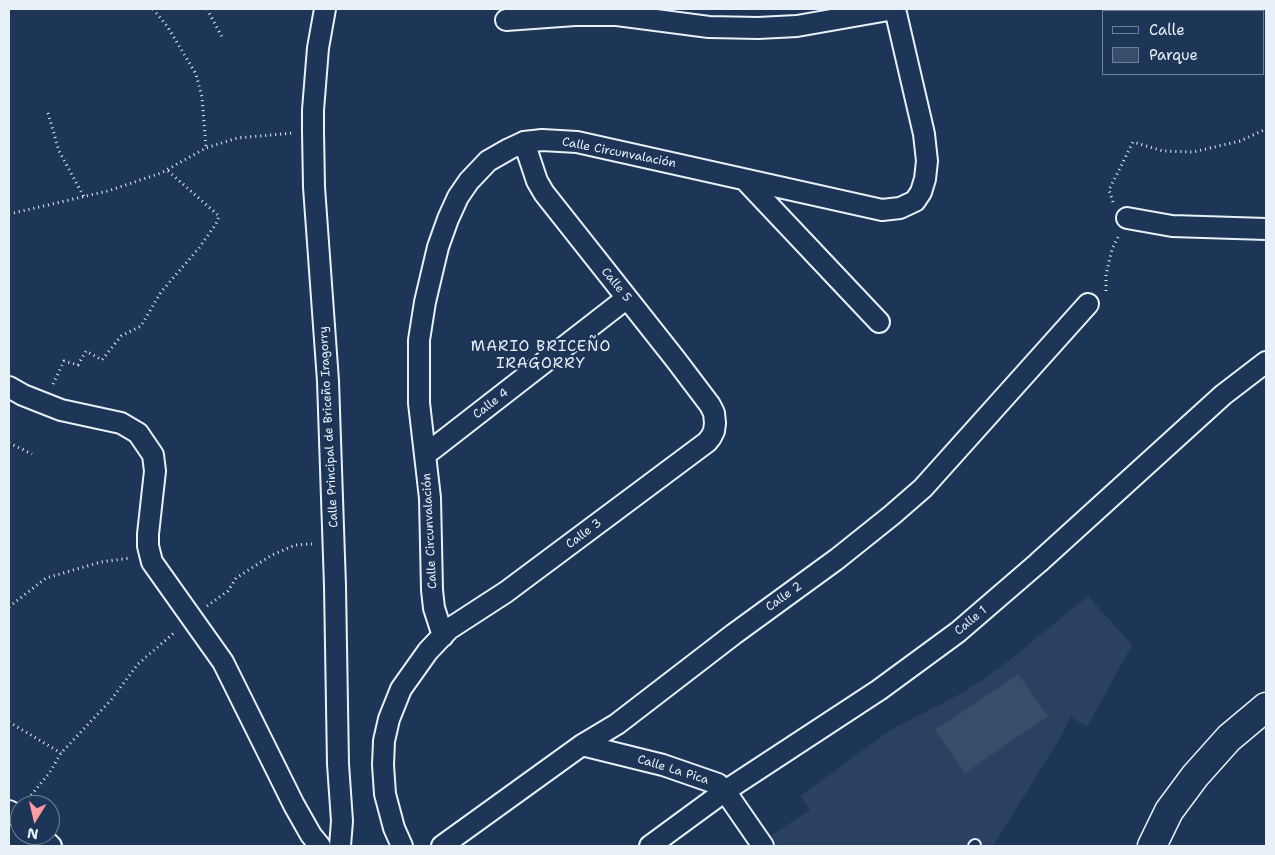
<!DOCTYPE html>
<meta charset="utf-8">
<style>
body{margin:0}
#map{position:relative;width:1275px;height:855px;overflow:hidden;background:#1d3557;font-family:"Shantell Sans",sans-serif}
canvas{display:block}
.frame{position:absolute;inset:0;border:10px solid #e8f1f8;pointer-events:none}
.legend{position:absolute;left:1102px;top:10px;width:162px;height:65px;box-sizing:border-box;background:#1d3557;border:1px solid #6e8097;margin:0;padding:6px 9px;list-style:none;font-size:15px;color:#e8f1f8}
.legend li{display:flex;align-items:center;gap:10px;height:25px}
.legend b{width:25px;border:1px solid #6e8097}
.north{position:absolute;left:10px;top:795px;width:50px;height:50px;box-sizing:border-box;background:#1d3557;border:1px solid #6e8097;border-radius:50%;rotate:189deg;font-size:14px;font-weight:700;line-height:20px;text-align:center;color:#e8f1f8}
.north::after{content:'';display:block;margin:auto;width:18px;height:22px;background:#ff9aa2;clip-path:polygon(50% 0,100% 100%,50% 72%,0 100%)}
</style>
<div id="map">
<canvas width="1275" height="855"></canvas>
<div class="frame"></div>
<ul class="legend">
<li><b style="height:6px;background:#1d3557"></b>Calle</li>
<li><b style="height:14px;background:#374d6c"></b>Parque</li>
</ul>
<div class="north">N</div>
</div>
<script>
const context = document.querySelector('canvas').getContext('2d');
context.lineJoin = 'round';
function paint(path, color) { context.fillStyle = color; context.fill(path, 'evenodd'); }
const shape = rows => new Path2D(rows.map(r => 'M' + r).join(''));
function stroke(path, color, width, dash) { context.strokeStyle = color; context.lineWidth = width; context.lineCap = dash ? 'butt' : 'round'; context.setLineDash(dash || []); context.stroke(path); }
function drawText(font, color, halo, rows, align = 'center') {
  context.font = font + ' "Shantell Sans",sans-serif'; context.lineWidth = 4.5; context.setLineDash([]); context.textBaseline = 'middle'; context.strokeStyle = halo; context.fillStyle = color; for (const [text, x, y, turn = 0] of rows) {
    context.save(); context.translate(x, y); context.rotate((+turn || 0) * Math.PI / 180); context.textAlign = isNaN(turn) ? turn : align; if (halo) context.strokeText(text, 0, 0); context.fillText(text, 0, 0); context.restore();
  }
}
paint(shape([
 [1088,596,1132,645,1087,727,1071,717,1059,740,993,846,776,846,770,836,810,810,800,796,892,729,962,693,1001,667]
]), '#2a4162');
paint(shape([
 [1018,674,1048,716,965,773,935,730]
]), '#374d6c');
const service = shape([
 [974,846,975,845]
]);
const minor = shape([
 [325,9,318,48,313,110,313,131,314,187,328,381,335,586,338,764,342,821,340,846],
 [506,20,575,15,617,15,709,27,758,28,797,26,894,9],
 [745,180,879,322],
 [1127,218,1172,226,1266,229],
 [9,387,23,395,61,410,121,423,138,433,153,455,155,471,148,534,148,546,152,562,223,662,294,805,311,835,320,846],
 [425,455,627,298],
 [443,636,434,608,432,590,430,498,419,403,419,340,425,302,438,247,448,219,458,197,469,181,488,161,509,149,524,142,542,140,577,142,882,210,900,208,915,201,921,192,925,179,927,161,924,134,895,9],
 [582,745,663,765,718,784,725,791,763,846],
 [9,811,20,817],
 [40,835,51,846],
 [402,846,394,828,385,794,383,765,384,741,389,719,401,689,428,651,449,629,506,592,707,442,711,437,714,431,715,423,714,413,710,405,676,360,544,193,537,181,524,142],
 [442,846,582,745,617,724,734,634,837,559,892,515,923,488,1088,304],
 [650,846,725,791,879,690,958,632,1038,563,1223,395,1266,362]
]);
const secondary = shape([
 [1152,846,1169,811,1195,776,1229,738,1266,707]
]);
stroke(service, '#e8f1f8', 14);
stroke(minor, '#e8f1f8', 24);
stroke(secondary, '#e8f1f8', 31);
stroke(shape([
 [153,9,167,26,196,74,202,97,206,148],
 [207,9,222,37],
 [48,113,59,151,84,197],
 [1113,202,1109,190,1133,142,1163,151,1193,152,1240,141,1266,129],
 [9,214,108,191,161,173,206,148,237,138,293,133],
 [1106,291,1106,275,1112,249,1118,237],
 [53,384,64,361,78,365,86,351,102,360,121,336,141,326,161,292,199,248,216,224,219,216,167,170],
 [9,443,32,454],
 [207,606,228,591,236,578,272,555,295,545,312,544],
 [9,607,46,578,101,562,130,558],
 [9,722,61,753],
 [28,799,50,772,61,753,111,700,138,664,175,632]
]), '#e8f1f8', 3, [1, 4]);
stroke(service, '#1d3557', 10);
stroke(minor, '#1d3557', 20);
stroke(secondary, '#1d3557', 28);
drawText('12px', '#e8f1f8', '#1d3557', [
 ["Calle Circunvalación",619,153,11],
 ["Calle 5",616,285,51],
 ["Calle 4",491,404,-38],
 ["Calle Principal de Briceño Iragorry",329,427,-93],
 ["Calle Circunvalación",430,531,-93],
 ["Calle 3",584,534,-37],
 ["Calle 2",784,597,-36],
 ["Calle 1",971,621,-40],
 ["Calle La Pica",673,770,17]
]);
context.letterSpacing = '1px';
drawText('15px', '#e8f1f8', '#1d3557', [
 ["MARIO BRICEÑO",541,347],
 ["IRAGORRY",541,364]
]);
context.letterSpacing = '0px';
</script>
